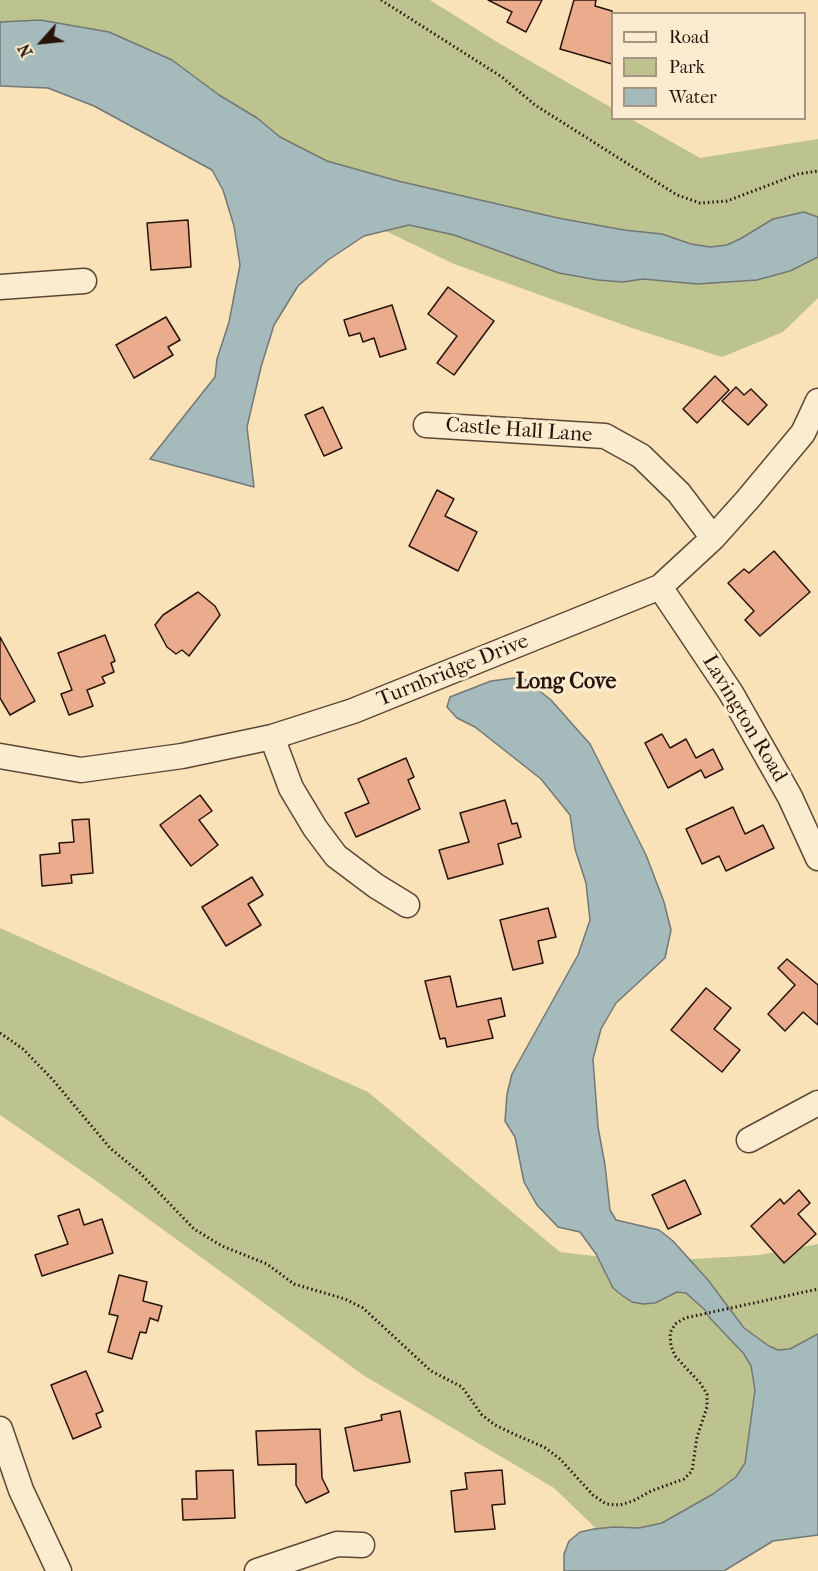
<!DOCTYPE html>
<style>
body{margin:0}
#map{position:relative;width:818px;height:1571px;overflow:hidden;background:#f9e2b7;font-family:"IM FELL French Canon",serif}
canvas{display:block}
.legend{position:absolute;left:611px;top:12px;width:195px;height:108px;box-sizing:border-box;background:#fbecd0;border:2px solid #a79581;margin:0;padding:8px 10px;list-style:none;font-size:18px;color:#28130b}
.legend li{display:flex;align-items:center;gap:12px;height:30px}
.legend b{width:30px;border:2px solid #a79581}
.north{position:absolute;left:12px;top:12px;width:60px;height:60px;-webkit-text-stroke:4px #fbecd0;paint-order:stroke;rotate:243deg;font-size:16px;font-weight:700;line-height:24px;text-align:center;color:#28130b}
.north::after{content:'';display:block;margin:auto;width:21px;height:27px;background:#28130b;clip-path:polygon(50% 0,100% 100%,50% 72%,0 100%)}
</style>
<div id="map">
<canvas width="818" height="1571"></canvas>
<ul class="legend">
<li><b style="height:8px;background:#fbecd0"></b>Road</li>
<li><b style="height:16px;background:#bcc38f"></b>Park</li>
<li><b style="height:16px;background:#a5babb"></b>Water</li>
</ul>
<div class="north">N</div>
</div>
<script>
const context = document.querySelector('canvas').getContext('2d');
context.lineJoin = 'round';
function paint(path, color) { context.fillStyle = color; context.fill(path, 'evenodd'); }
const shape = rows => new Path2D(rows.map(r => 'M' + r).join(''));
function stroke(path, color, width, dash) { context.strokeStyle = color; context.lineWidth = width; context.lineCap = dash ? 'butt' : 'round'; context.setLineDash(dash || []); context.stroke(path); }
function drawText(font, color, halo, rows, align = 'center') {
  context.font = font + ' "IM FELL French Canon",serif'; context.lineWidth = 6; context.setLineDash([]); context.textBaseline = 'middle'; context.strokeStyle = halo; context.fillStyle = color; for (const [text, x, y, turn = 0] of rows) {
    context.save(); context.translate(x, y); context.rotate((+turn || 0) * Math.PI / 180); context.textAlign = isNaN(turn) ? turn : align; if (halo) context.strokeText(text, 0, 0); context.fillText(text, 0, 0); context.restore();
  }
}
paint(shape([
 [0,0,430,0,497,42,612,108,612,118,631,119,700,158,818,139,818,298,783,332,722,357,632,328,454,264,253,167,0,54],
 [0,928,368,1092,560,1252,645,1262,760,1255,818,1244,818,1436,629,1560,554,1488,363,1375,92,1178,0,1115]
]), '#bcc38f');
const water = shape([
 [40,20,109,32,172,60,219,95,257,118,280,137,327,161,398,181,558,218,624,230,662,234,691,244,710,247,727,245,740,239,773,219,804,212,818,217,818,257,790,271,757,280,697,284,643,279,623,282,598,280,559,273,454,235,409,225,364,236,328,260,298,286,274,325,261,367,247,427,254,487,150,459,215,377,217,359,229,322,240,265,234,226,223,190,212,170,94,106,48,88,0,86,0,22,40,20],
 [522,677,551,700,590,744,646,855,664,902,671,930,665,958,616,1003,601,1029,593,1059,598,1127,605,1165,610,1210,616,1220,659,1230,673,1241,708,1280,744,1328,769,1346,778,1350,790,1349,818,1334,818,1535,773,1541,724,1571,564,1571,564,1554,569,1541,580,1532,594,1529,614,1527,639,1528,662,1523,713,1494,736,1477,745,1463,755,1390,751,1366,744,1354,709,1317,705,1310,686,1293,677,1292,655,1303,643,1304,632,1302,623,1296,613,1288,596,1254,580,1232,558,1227,537,1205,524,1182,515,1137,505,1121,507,1094,512,1074,578,955,590,920,586,883,575,849,570,815,541,779,475,727,457,718,447,707,450,697,491,681,522,677]
]);
paint(water, '#a5babb');
stroke(water, '#737775', 1.5);
const building = shape([
 [488,0,542,0,526,32,507,22,512,12,488,0],
 [574,0,596,0,595,6,612,11,612,64,560,49,574,0],
 [188,220,191,267,151,270,147,223,188,220],
 [448,287,494,321,454,375,437,363,457,336,428,314,448,287],
 [392,305,406,349,380,357,374,338,363,342,360,333,349,336,344,320,392,305],
 [166,317,180,340,168,347,173,355,134,378,116,345,166,317],
 [715,376,729,390,697,423,683,409,715,376],
 [736,387,744,395,751,389,767,405,748,425,722,401,736,387],
 [323,407,342,448,324,456,305,415,323,407],
 [437,490,454,499,445,516,477,532,458,571,409,546,437,490],
 [774,551,810,592,760,636,745,620,754,611,728,583,744,569,749,573,774,551],
 [198,592,215,606,220,615,189,656,182,650,176,654,167,647,155,625,163,615,198,592],
 [105,635,115,661,111,663,114,672,102,677,105,683,87,690,93,706,69,715,61,694,72,690,58,653,105,635],
 [0,637,35,701,10,715,0,698,0,637],
 [662,734,670,748,686,739,696,758,713,749,723,769,705,778,701,770,668,788,645,743,662,734],
 [406,758,414,777,408,780,420,809,356,837,345,813,369,803,358,779,406,758],
 [200,795,212,811,199,820,218,845,191,866,160,825,200,795],
 [505,800,512,824,517,823,521,837,498,844,503,864,448,879,439,850,469,842,460,813,505,800],
 [733,807,745,834,763,825,774,848,726,871,719,856,702,864,686,829,733,807],
 [89,819,93,873,71,875,72,883,42,886,40,855,60,853,59,843,74,842,72,820,89,819],
 [252,877,263,895,248,904,261,925,226,946,202,907,252,877],
 [548,908,556,937,538,941,543,963,513,970,500,920,548,908],
 [787,959,818,985,818,1025,803,1012,785,1031,768,1014,795,985,778,968,787,959],
 [450,976,457,1007,501,998,505,1016,488,1020,493,1038,447,1047,445,1038,440,1039,425,981,450,976],
 [706,988,731,1008,714,1029,740,1050,722,1072,671,1030,706,988],
 [685,1180,701,1214,668,1229,652,1195,685,1180],
 [799,1190,810,1203,798,1214,816,1234,784,1263,751,1226,780,1199,784,1204,799,1190],
 [79,1209,84,1225,102,1219,113,1253,42,1276,35,1255,68,1244,58,1216,79,1209],
 [119,1275,147,1282,143,1301,162,1306,158,1321,150,1318,146,1333,140,1332,132,1359,108,1352,118,1316,109,1314,119,1275],
 [86,1371,103,1411,96,1414,101,1427,73,1439,51,1385,86,1371],
 [400,1411,410,1462,354,1471,345,1428,382,1420,381,1415,400,1411],
 [320,1429,322,1478,329,1492,306,1503,296,1485,296,1464,258,1465,256,1431,320,1429],
 [233,1470,235,1518,183,1520,182,1499,197,1499,196,1471,233,1470],
 [502,1470,505,1504,492,1505,495,1529,455,1532,451,1491,467,1489,465,1473,502,1470]
]);
paint(building, '#eaac8d');
stroke(building, '#28130b', 1.5);
const minor = shape([
 [0,287,84,281],
 [426,425,605,436,641,456,679,493,713,538],
 [660,587,731,693,790,797,818,858],
 [272,737,291,788,315,828,336,856,376,886,407,905],
 [0,756,81,770,182,756,272,737,353,711,660,587,713,538,748,499,803,433,818,401],
 [749,1140,818,1103],
 [0,1429,21,1490,59,1571],
 [257,1571,337,1544,362,1545]
]);
stroke(minor, '#5c4736', 27);
stroke(shape([
 [381,0,502,77,535,105,677,195,700,203,727,201,798,174,818,171],
 [0,1033,23,1049,53,1080,110,1148,139,1172,194,1229,222,1246,267,1264,294,1284,345,1299,363,1308,431,1371,462,1387,482,1415,495,1425,516,1435,544,1447,560,1459,593,1495,606,1504,620,1505,633,1501,651,1491,684,1479,692,1471,697,1437,707,1407,707,1394,700,1383,675,1356,671,1346,670,1333,675,1324,685,1318,818,1289]
]), '#28130b', 3, [1.5, 3]);
stroke(minor, '#fbecd0', 24);
drawText('21px', '#28130b', '#fbecd0', [
 ["Castle Hall Lane",519,431,4],
 ["Turnbridge Drive",453,671,-22],
 ["Lavington Road",744,719,59]
]);
drawText('bold 22px', '#28130b', '#fbecd0', [
 ["Long Cove",566,683]
]);
</script>
